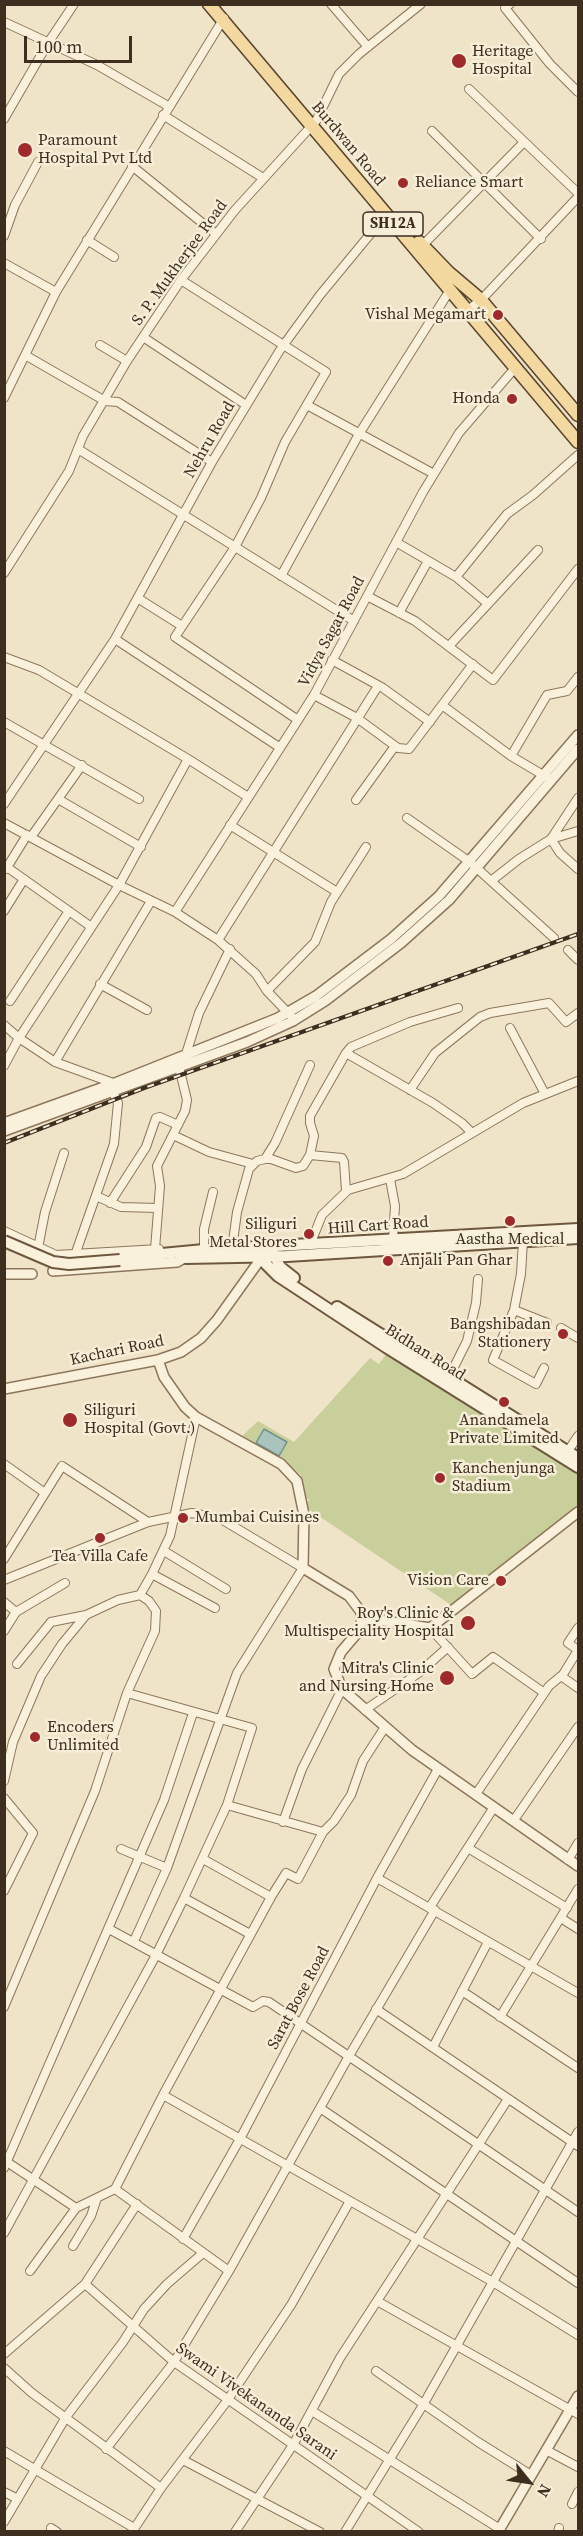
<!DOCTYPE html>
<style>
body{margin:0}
#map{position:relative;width:583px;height:2536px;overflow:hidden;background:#f0e4c8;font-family:"Source Serif 4",serif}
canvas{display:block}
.frame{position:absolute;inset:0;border:6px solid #3d2e20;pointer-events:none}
.north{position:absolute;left:499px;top:2452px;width:60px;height:60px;-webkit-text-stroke:4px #f7eed8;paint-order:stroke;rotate:120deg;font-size:16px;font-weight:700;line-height:24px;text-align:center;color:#3d2e20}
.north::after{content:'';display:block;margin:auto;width:21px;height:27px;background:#3d2e20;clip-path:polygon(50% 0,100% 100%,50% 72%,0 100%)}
.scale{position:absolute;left:24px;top:36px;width:108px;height:27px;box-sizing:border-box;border:3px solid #3d2e20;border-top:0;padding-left:8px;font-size:18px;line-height:21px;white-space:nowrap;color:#3d2e20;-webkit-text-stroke:4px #f7eed8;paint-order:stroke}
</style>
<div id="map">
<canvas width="583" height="2536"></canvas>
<div class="frame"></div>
<div class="north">N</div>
<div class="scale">100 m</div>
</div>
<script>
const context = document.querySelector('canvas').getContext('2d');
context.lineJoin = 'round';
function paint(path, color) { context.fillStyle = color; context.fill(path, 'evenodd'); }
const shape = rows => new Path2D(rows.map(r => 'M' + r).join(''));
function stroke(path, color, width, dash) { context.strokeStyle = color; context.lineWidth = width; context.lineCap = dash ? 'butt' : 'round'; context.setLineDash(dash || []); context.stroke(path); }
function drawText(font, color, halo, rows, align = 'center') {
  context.font = font + ' "Source Serif 4",serif'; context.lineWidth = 5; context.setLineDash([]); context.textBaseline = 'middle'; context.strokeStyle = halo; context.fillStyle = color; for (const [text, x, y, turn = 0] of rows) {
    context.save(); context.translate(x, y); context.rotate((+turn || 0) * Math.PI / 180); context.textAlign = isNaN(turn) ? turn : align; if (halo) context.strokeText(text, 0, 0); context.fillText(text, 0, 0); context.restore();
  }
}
paint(shape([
 [387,1353,578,1472,578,1509,454,1607,304,1506,309,1500,304,1496,300,1481,301,1475,242,1436,258,1421,294,1442,370,1358,379,1364]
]), '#c9cf9b');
const water = shape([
 [264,1429,287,1442,279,1456,256,1443,264,1429]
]);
paint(water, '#a9c4bc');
stroke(water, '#6f938a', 1.5);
const minor = shape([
 [331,4,368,47],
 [510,4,505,8,550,64,578,92],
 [4,22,97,65,168,106],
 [469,89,578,193],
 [163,115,263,178],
 [4,119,48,43,74,4],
 [432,131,541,239],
 [132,166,216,234],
 [4,236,15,205,38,162],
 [87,240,114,257],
 [422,246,524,142],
 [4,263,56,292],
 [181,280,326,372,285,442,261,498,235,547,175,637,298,720],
 [467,311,481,300,578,197],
 [143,337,246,405],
 [100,345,127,361],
 [25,355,105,401,118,402,212,462],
 [4,398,56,292,224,18],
 [307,405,434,474],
 [78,449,354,621],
 [396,542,456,577,487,603],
 [4,573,69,471,83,436,127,361,181,280,235,210,316,121,339,74,359,54,421,4],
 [281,576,359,434,450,290],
 [456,577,507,514,533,495,578,455],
 [367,596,415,621,493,680,578,569],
 [139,599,182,626],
 [399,613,428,561],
 [115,639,279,747],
 [449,646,538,550],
 [4,657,39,670,188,759,248,797],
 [332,660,383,688,430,722],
 [314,695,357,718,398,748,409,749,473,664],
 [442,705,511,756,548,778],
 [4,722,139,799],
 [511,756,547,695,567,691,578,677],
 [578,798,551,839,560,853,578,869],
 [58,799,141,847],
 [356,800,395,746],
 [4,804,115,639,212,462,280,350,320,295,386,215],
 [407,818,470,862,554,938],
 [4,823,119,885,175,912,218,940,256,974,267,991,291,1016],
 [230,825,337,892],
 [31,837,82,765],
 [4,865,90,926],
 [6,869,27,835],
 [491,881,519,859,551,839,578,831],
 [4,911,24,879],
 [175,912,314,695,423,492,459,433,515,368],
 [218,940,378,686],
 [568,950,578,960],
 [100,984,147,1010],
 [267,991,315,942,331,902,366,847],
 [10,1001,69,911],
 [4,1025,19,1038,55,1062,116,1084],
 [510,1028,545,1094],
 [346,1053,433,1103,462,1123,472,1133],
 [186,1054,199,1013,230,949],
 [55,1062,151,901],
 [4,1066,19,1038,119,885,188,759],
 [410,1090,435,1053,480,1017,490,1013,549,1003,566,1022,578,1013],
 [173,1135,209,1152,253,1164],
 [310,1155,342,1158,344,1162,346,1191],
 [265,1159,275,1143,310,1065],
 [390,1179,395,1206,393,1240],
 [96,1196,121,1207,158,1208],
 [110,1203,146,1147,156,1118,160,1117,178,1125],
 [4,1231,56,1255,159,1249],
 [523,1241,521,1274,514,1310,493,1360,536,1384,544,1368],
 [310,1245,322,1215,348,1190,403,1174,523,1103,578,1081],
 [38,1248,45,1212,64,1153],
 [155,1249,160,1186,157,1166,185,1111,187,1100,179,1067],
 [232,1249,237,1212,249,1169,257,1161,265,1159,271,1159,296,1168,303,1166,310,1155,314,1136,310,1123,310,1116,346,1053,351,1047,410,1022,458,1008],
 [204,1250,204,1229,213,1192],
 [75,1255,114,1144,118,1103,113,1092],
 [514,1310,547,1323],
 [561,1328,578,1338],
 [449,1377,467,1341,476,1303,478,1279],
 [568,1451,578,1436],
 [4,1464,45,1493],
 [164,1551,226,1589],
 [4,1559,62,1466,148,1522],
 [152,1574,215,1608],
 [4,1580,148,1522,192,1513,221,1519,303,1568,237,1673,167,1868,134,1941],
 [4,1602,16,1612],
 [430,1628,472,1674,493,1657,543,1692],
 [578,1628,568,1643,578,1650],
 [4,1631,16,1612,65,1583],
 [17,1664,51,1622,86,1615],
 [562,1676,578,1650],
 [365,1710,420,1672,448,1647],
 [4,1781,13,1742,41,1676,62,1644,86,1615,118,1600,140,1595,152,1574,170,1536,196,1417],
 [476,1794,549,1686,561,1676,578,1688],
 [4,1798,33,1833,4,1891],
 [227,1805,323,1832],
 [514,1820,578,1727],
 [283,1822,302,1769,342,1689],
 [468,1848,567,1908],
 [121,1849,167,1868],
 [203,1859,271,1897],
 [568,1860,578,1843],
 [377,1878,578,1993],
 [184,1898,250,1934],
 [430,1907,494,1807],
 [561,1918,578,1929],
 [109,1929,253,2007,263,2001,269,2002,578,2212],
 [462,1991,578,2068],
 [4,2007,95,1791,127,1693,155,1631,156,1611,149,1601,140,1595],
 [376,2009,578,2146],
 [500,2017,578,1889],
 [433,2047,488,1942],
 [163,2095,493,2282,578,2335],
 [320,2108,578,2283],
 [4,2160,76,2208],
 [4,2168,164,1800,193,1713],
 [115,2189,229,2271],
 [4,2233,156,1955,184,1898,227,1805,252,1728,127,1693],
 [183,2239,240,2139,377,1878,438,1769],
 [73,2246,91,2216,97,2198],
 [30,2271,76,2208,115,2189,163,2095,271,1897,286,1873,298,1879,323,1832,334,1821,351,1795,363,1761,385,1727],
 [85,2284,174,2362,419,2532],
 [377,2301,578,2414],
 [4,2354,85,2284,137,2204],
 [4,2368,32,2393,161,2488],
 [376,2371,478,2442,531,2475],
 [312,2411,500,2529],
 [106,2449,174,2362,229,2271,349,2056,435,1910],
 [546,2450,578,2467],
 [4,2451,134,2528],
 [183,2460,320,2532],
 [4,2492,18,2499],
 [572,2504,578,2492],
 [4,2522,66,2417,123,2342,144,2309,167,2284,203,2253],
 [51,2528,57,2532],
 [132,2532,161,2488,227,2401,291,2305,350,2201],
 [235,2532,293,2445,340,2358,508,2099],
 [345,2532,423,2405,578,2132],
 [558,2532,559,2528]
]);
const tertiary = shape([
 [4,1123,115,1083,278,1018,316,996,391,939,439,896,578,735],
 [4,1131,247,1042,293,1021,325,1001,401,943,449,900,578,749],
 [53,1271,177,1262,184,1258],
 [4,1274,32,1274],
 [158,1360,164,1377,185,1407,196,1417,281,1464,297,1481,304,1515,303,1568,349,1596,361,1612,362,1620,358,1632,341,1652,334,1669,342,1689,412,1750,578,1866],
 [4,1389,158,1360,181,1352,201,1338,217,1320,262,1257],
 [362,1620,373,1619,430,1628,578,1512],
 [498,2532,578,2396]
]);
const secondary = shape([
 [260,1252,265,1263,278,1276,386,1347,578,1467],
 [273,1252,280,1267,294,1278],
 [186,1258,287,1256,578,1238],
 [120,1260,130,1257,204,1250,578,1229],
 [337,1307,578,1458]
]);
const primary = shape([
 [209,4,578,442],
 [419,242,448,272,481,300,578,415]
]);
stroke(minor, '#8d765c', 10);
stroke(tertiary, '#8d765c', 12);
stroke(secondary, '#6f573f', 14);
stroke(primary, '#5b4430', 15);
stroke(minor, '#faf1dc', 8);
stroke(tertiary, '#faf1dc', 9);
stroke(secondary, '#faf1dc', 10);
stroke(primary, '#f3d9a0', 12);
const rail = shape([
 [4,1143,144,1088,578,934]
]);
stroke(rail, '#3d2e20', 4.5);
stroke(rail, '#f7eed8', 2, [7]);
const secondaryBridge = shape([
 [4,1241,53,1262,69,1264,120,1260]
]);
stroke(secondaryBridge, '#6f573f', 14, []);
stroke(secondaryBridge, '#faf1dc', 10);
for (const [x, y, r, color] of [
 [459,61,8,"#9e2a2b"],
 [25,150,8,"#9e2a2b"],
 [403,183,6,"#9e2a2b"],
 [498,315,6,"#9e2a2b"],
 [512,399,6,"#9e2a2b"],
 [510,1221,6,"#9e2a2b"],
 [309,1234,6,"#9e2a2b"],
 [388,1261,6,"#9e2a2b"],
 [563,1334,6,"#9e2a2b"],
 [504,1402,6,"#9e2a2b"],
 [70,1420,8,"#9e2a2b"],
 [440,1478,6,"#9e2a2b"],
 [183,1518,6,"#9e2a2b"],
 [100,1538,6,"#9e2a2b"],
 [501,1581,6,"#9e2a2b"],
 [468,1623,8,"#9e2a2b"],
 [447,1678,8,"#9e2a2b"],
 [35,1737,6,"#9e2a2b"]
]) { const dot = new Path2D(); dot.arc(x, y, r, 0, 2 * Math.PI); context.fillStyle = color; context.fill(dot); stroke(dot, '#f7eed8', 2); }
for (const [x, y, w] of [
 [393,224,60]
]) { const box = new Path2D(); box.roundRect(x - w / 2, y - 12, w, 24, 4.5); context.fillStyle = '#f7eed8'; context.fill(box); stroke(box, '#3d2e20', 1.5); }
drawText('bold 15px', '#3d2e20', null, [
 ["SH12A",393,224]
]);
drawText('16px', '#3d2e20', '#f7eed8', [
 ["Heritage",472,52],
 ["Hospital",472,70],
 ["Paramount",38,141],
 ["Hospital Pvt Ltd",38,159],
 ["Reliance Smart",415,183],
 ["Vishal Megamart",486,315,"right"],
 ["Honda",500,399,"right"],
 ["Siliguri",297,1225,"right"],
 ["Metal Stores",297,1243,"right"],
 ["Aastha Medical",510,1240,"center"],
 ["Anjali Pan Ghar",400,1261],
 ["Bangshibadan",551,1325,"right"],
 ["Stationery",551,1343,"right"],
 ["Siliguri",84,1411],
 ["Hospital (Govt.)",84,1429],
 ["Anandamela",504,1421,"center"],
 ["Private Limited",504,1439,"center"],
 ["Kanchenjunga",452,1469],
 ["Stadium",452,1487],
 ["Mumbai Cuisines",195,1518],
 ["Tea Villa Cafe",100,1557,"center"],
 ["Vision Care",489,1581,"right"],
 ["Roy's Clinic &",454,1614,"right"],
 ["Multispeciality Hospital",454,1632,"right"],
 ["Mitra's Clinic",434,1669,"right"],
 ["and Nursing Home",434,1687,"right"],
 ["Encoders",47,1728],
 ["Unlimited",47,1746]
], 'left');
drawText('16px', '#3d2e20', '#f7eed8', [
 ["Burdwan Road",348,144,50],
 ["S. P. Mukherjee Road",180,263,-54],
 ["Nehru Road",210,440,-60],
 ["Vidya Sagar Road",332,632,-62],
 ["Hill Cart Road",378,1226,-4],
 ["Kachari Road",117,1351,-12],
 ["Bidhan Road",425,1353,32],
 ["Sarat Bose Road",299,1998,-62],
 ["Swami Vivekananda Sarani",256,2402,35]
]);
</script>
